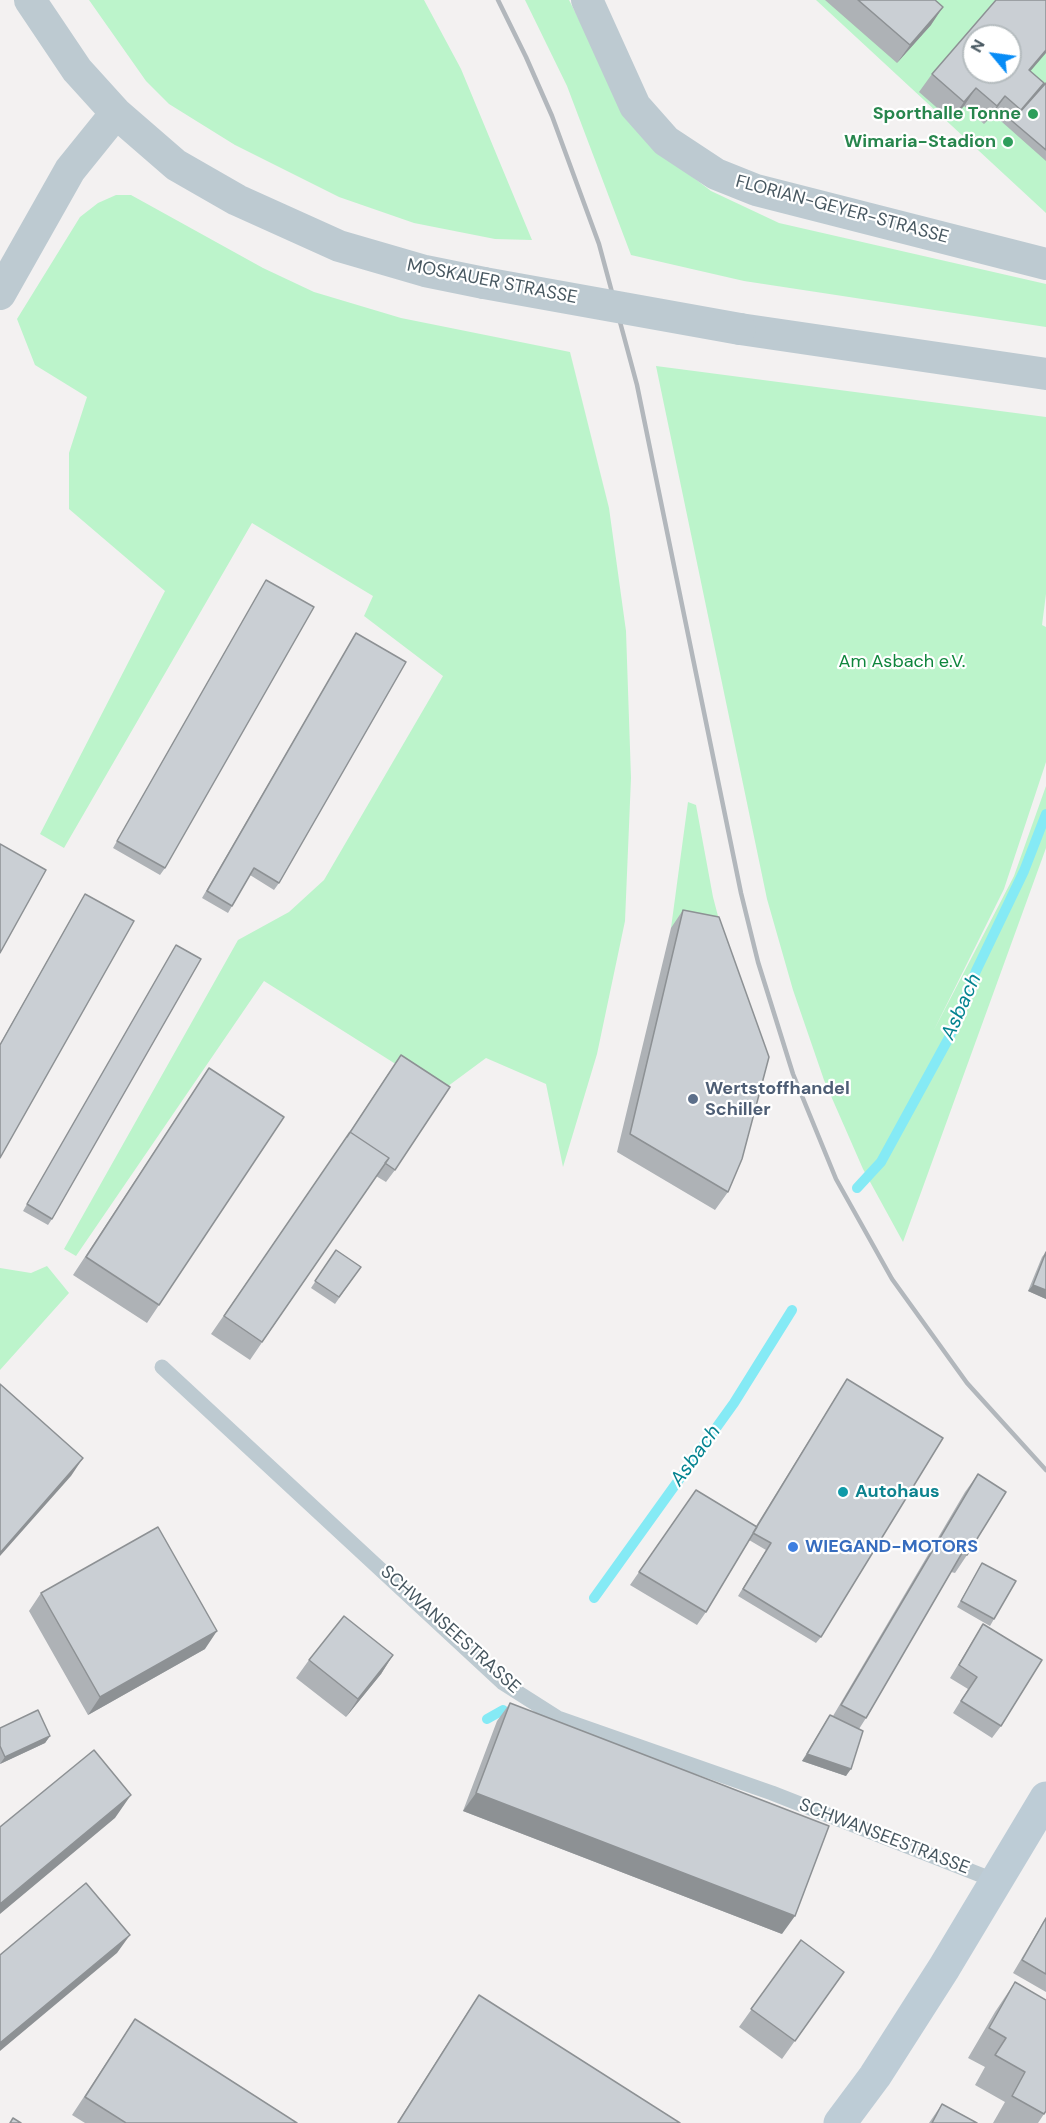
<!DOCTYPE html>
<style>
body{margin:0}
#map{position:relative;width:1046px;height:2123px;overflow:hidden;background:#f3f1f1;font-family:"DM Sans",sans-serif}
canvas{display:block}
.north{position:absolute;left:962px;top:24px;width:60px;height:60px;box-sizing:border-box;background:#fff;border:2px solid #b5bcbf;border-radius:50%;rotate:299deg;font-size:16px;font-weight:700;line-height:24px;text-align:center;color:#475760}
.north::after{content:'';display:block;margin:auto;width:21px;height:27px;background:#088cf6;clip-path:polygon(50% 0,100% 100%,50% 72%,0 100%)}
</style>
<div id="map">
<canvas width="1046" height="2123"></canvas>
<div class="north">N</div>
</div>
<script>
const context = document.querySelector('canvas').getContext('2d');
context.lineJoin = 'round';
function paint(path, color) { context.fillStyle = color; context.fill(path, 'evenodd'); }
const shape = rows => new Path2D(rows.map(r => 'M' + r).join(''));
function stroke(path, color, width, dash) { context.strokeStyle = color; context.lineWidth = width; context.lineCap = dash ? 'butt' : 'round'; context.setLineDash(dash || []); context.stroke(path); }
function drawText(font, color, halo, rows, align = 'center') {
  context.font = font + ' "DM Sans",sans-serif'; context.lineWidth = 4.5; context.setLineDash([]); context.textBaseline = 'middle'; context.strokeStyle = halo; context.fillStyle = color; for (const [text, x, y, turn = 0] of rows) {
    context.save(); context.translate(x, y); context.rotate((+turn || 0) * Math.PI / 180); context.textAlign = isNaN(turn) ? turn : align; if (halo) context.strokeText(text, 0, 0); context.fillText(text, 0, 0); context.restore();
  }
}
paint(shape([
 [89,0,424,0,461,69,532,240,495,239,414,223,339,197,235,145,169,104,146,81],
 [525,0,569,0,623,106,668,158,711,191,779,223,1046,284,1046,327,744,281,631,255,567,86],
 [816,0,1046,0,1046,213],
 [974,36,1010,36,1010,72,974,72],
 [116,195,131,195,263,268,314,292,401,318,570,352,609,508,626,631,631,778,625,921,597,1054,563,1167,546,1084,486,1058,440,1092,264,981,76,1256,64,1249,238,940,289,912,324,880,443,676,364,616,373,596,252,523,64,848,40,834,165,591,69,509,69,453,87,397,35,365,17,319,80,217,98,203],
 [656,366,1046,417,1046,594,1042,625,1046,627,1046,762,1004,889,934,1030,1014,876,1046,786,1046,848,903,1242,863,1169,824,1080,793,990,767,899],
 [688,802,696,805,713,897,739,996,671,928],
 [47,1266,69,1293,0,1370,0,1268,31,1273]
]), '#bcf4cb');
stroke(shape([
 [857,1188,881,1162,951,1034,976,971,1024,871,1046,814],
 [594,1598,734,1403,792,1310],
 [487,1719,503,1710]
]), '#85eaf5', 10);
stroke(shape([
 [162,1367,503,1683,558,1718,772,1793,996,1881]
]), '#bdcad1', 15);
stroke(shape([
 [30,0,77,70,116,113,176,165,237,200,339,246,425,271,484,283],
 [587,0,635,106,666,141,716,174,756,190,1046,264],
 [0,294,70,170,116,113],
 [740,329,1046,374]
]), '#bdcad1', 32);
stroke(shape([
 [840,2123,875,2076,944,1968,1046,1798]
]), '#bdccd6', 33);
stroke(shape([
 [498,0,526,57,552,116,599,244,637,385,741,893,758,962,793,1074,836,1179,892,1279,967,1383,1046,1470]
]), '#b2b7bc', 4.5);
stroke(shape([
 [484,283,740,329]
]), '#bdcad1', 32);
paint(shape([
 [825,0,935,0,931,25,897,63],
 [1030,71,1036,95,1046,83,1046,161,993,114,984,124,964,106,951,120,919,92,932,74],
 [266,580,165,868,160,875,113,848],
 [356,633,279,883,274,890,250,875,228,913,202,898],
 [85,894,0,1158,0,1044],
 [683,910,728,1192,715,1210,617,1152,671,928],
 [176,945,52,1219,48,1225,23,1211],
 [209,1068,159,1305,147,1323,73,1275],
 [392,1068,395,1170,386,1182,376,1176,250,1360,211,1334,338,1150],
 [336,1250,361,1267,335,1304,311,1288],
 [1046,1252,1046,1299,1028,1291,1042,1257],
 [847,1379,821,1637,816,1643,738,1596,766,1550,749,1540,706,1612,697,1625,630,1585,696,1490,756,1526],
 [978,1474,967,1555,955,1573,951,1572,866,1718,859,1729,846,1776,802,1761,826,1721,830,1715,833,1716,965,1492],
 [982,1563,994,1619,990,1626,957,1607],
 [41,1593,205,1649,88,1715,29,1611],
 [983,1624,1001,1726,992,1738,953,1713,968,1689,950,1678,975,1637],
 [393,1655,381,1674,346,1717,296,1678,309,1660],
 [510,1703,782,1934,463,1811,497,1721],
 [0,1728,50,1736,45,1743,0,1764],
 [1046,1917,1046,1992,1013,1973],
 [801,1940,844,1972,782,2059,739,2027],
 [1015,1982,1046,2111,1038,2123,993,2123,1005,2102,975,2085,985,2067,968,2058,995,2012],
 [479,1995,680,2123,397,2123,467,2013],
 [135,2019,297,2123,85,2123,72,2115],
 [942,2104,977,2123,929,2123]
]), '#aeb2b6');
paint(shape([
 [943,7,931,25,897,63,910,45],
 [1046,50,1046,53,1016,88,1029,70],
 [1044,83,1031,101,1012,121,1021,110],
 [976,88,964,106,951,120,964,102],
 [1005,96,993,114,984,124,997,106],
 [1033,1285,1046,1290,1046,1299,1028,1291],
 [83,1458,71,1476,0,1556,0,1553],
 [217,1631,205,1649,88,1715,100,1697],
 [393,1655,381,1674,346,1717,358,1699],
 [50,1736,45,1743,0,1764,5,1757],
 [807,1754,851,1769,846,1776,802,1761],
 [476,1793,795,1916,782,1934,463,1811],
 [131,1795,115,1818,0,1914,0,1904],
 [130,1935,117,1953,0,2051,0,2043]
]), '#8d9194');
const building = shape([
 [858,0,935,0,943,7,910,45,858,0],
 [996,0,1046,0,1046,50,1029,70,1044,83,1021,110,1005,96,997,106,976,88,964,102,932,74,996,0],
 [974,36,1010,36,1010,72,974,72,974,36],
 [1046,83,1046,150,1012,121,1046,83],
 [266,580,314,607,165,868,117,841,266,580],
 [356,633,406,662,279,883,254,868,232,906,207,891,356,633],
 [0,844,46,870,0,953,0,844],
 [85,894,134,921,0,1158,0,1045,85,894],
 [683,910,719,917,769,1057,742,1159,728,1192,630,1134,683,910],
 [176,945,201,959,52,1219,27,1204,176,945],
 [401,1055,450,1087,395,1170,385,1163,389,1158,350,1132,347,1137,401,1055],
 [209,1068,284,1117,159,1305,86,1257,209,1068],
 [350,1132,389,1158,262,1342,224,1316,350,1132],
 [336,1250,361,1267,339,1297,315,1281,336,1250],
 [1046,1252,1046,1290,1033,1285,1046,1252],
 [847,1379,943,1438,821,1637,743,1589,771,1543,753,1533,847,1379],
 [0,1384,83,1458,0,1553,0,1384],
 [978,1474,1006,1492,967,1555,962,1553,866,1718,841,1705,978,1474],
 [696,1490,757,1527,706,1612,639,1572,696,1490],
 [158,1527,217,1631,100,1697,41,1593,158,1527],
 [982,1563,1016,1581,994,1619,961,1601,982,1563],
 [344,1616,393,1655,358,1699,309,1660,344,1616],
 [983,1624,1042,1660,1001,1726,961,1701,977,1677,959,1665,983,1624],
 [510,1703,829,1826,795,1916,476,1793,510,1703],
 [38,1710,50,1736,5,1757,0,1746,0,1728,38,1710],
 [830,1715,863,1731,851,1769,807,1754,830,1715],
 [94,1750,131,1795,0,1904,0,1827,94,1750],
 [86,1883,130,1935,0,2043,0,1955,86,1883],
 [1046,1918,1046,1974,1022,1960,1046,1918],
 [801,1940,844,1972,795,2041,751,2009,801,1940],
 [1015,1982,1046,2000,1046,2111,1044,2114,1012,2096,1025,2072,995,2055,1006,2038,989,2028,1015,1982],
 [479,1995,680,2123,398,2123,479,1995],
 [135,2019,297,2123,126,2123,85,2097,135,2019],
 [942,2104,977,2123,932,2123,942,2104],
 [13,2118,21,2123,10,2123,13,2118]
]);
paint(building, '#cacfd4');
stroke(building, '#8d9194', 1.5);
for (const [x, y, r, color] of [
 [1033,114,6,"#2e9e5b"],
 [1008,142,6,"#2e9e5b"],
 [693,1099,6,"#5c6f8a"],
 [843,1492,6,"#0f9aa8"],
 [793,1547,6,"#3f7fe0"]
]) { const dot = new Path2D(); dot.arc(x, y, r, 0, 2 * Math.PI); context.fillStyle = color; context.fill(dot); stroke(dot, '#fff', 2); }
drawText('bold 18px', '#27864d', '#fff', [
 ["Sporthalle Tonne",1021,114],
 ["Wimaria-Stadion",996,142]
], 'right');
drawText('18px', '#475760', '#fff', [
 ["FLORIAN-GEYER-STRASSE",842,210,15],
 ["MOSKAUER STRASSE",492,282,11],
 ["SCHWANSEESTRASSE",450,1630,42],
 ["SCHWANSEESTRASSE",884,1837,21]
]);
drawText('18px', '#0e853c', '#fff', [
 ["Am Asbach e.V.",902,662]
]);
drawText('bold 18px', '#4e5e75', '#fff', [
 ["Wertstoffhandel",705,1089],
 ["Schiller",705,1110]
], 'left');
drawText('bold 18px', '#0d838f', '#fff', [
 ["Autohaus",855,1492]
], 'left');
drawText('bold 18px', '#366cbe', '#fff', [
 ["WIEGAND-MOTORS",805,1547]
], 'left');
drawText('italic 20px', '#048390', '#fff', [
 ["Asbach",962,1007,-66],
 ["Asbach",696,1456,-54]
]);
</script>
